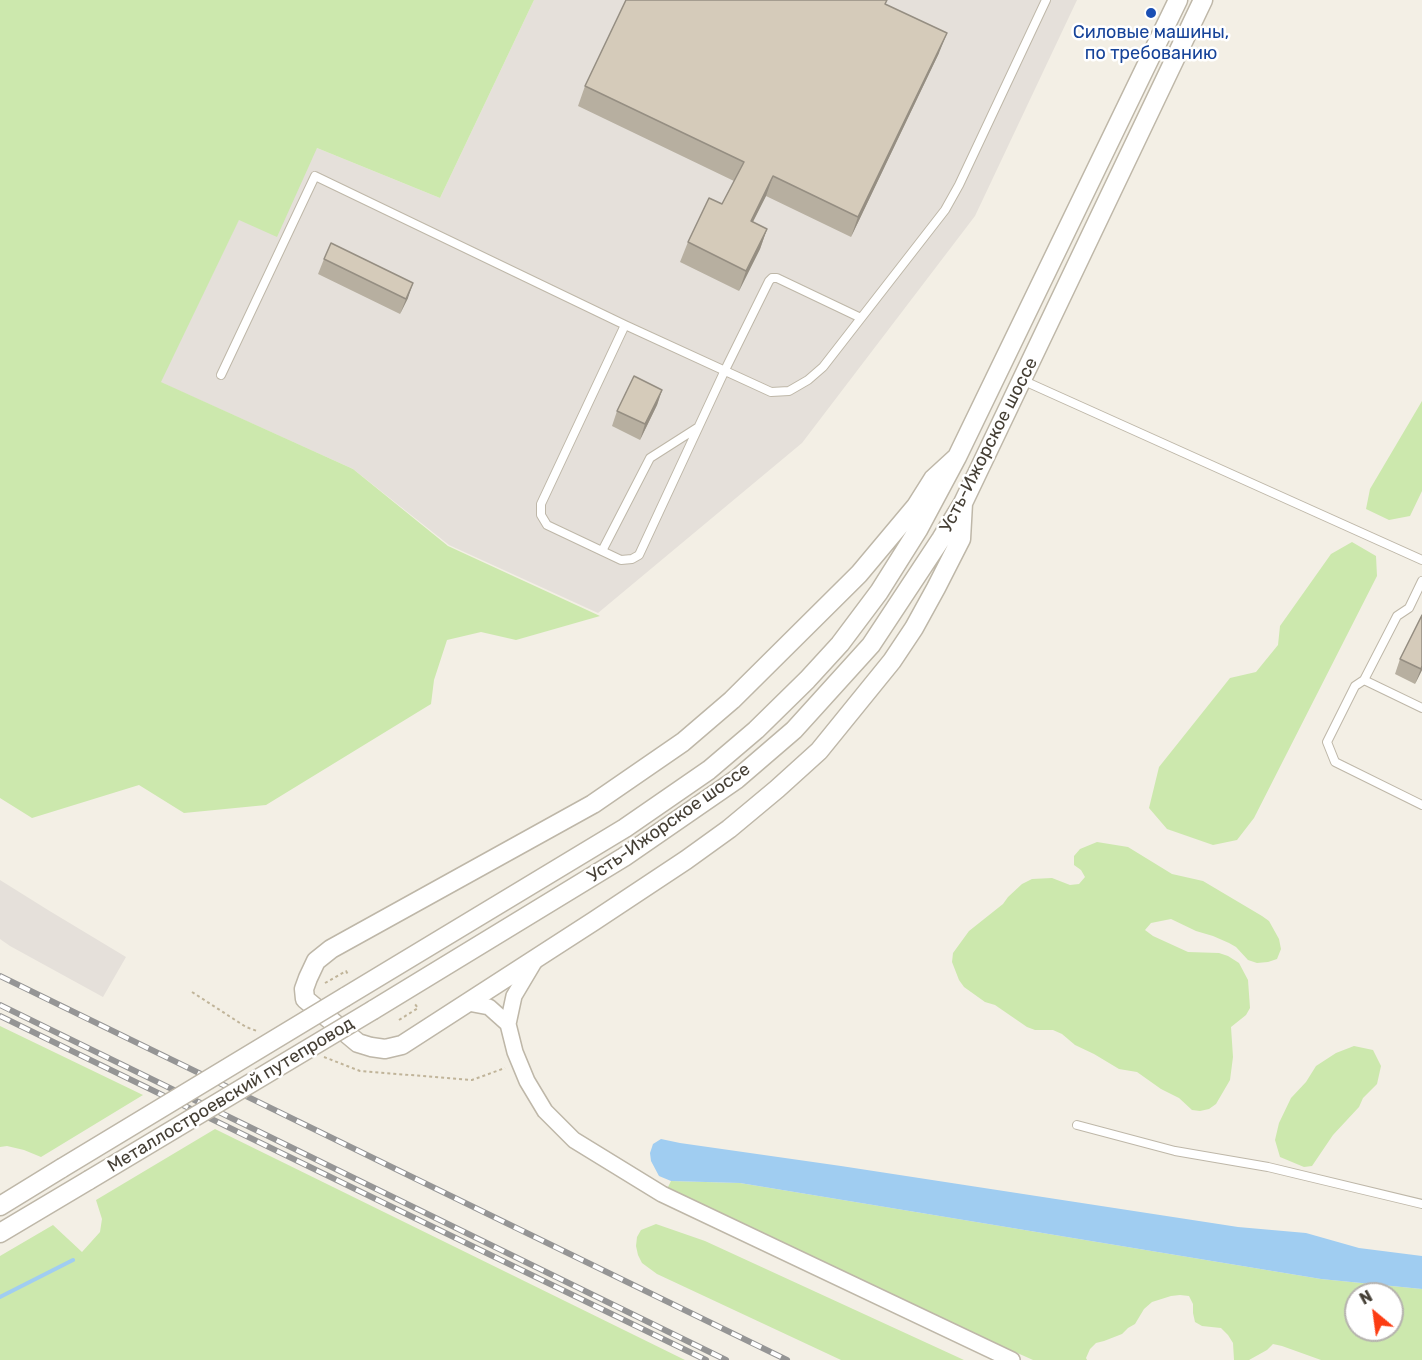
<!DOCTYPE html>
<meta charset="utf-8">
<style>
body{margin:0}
#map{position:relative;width:1422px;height:1360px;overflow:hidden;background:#f3efe5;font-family:Rubik,sans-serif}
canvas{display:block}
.north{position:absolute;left:1344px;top:1282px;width:60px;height:60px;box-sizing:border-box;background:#fff;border:2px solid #b5b2ae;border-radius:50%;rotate:331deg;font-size:16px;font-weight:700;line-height:24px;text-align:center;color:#453f35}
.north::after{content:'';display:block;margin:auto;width:21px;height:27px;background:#fc3d13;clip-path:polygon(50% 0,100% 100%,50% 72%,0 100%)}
</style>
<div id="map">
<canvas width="1422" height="1360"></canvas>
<div class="north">N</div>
</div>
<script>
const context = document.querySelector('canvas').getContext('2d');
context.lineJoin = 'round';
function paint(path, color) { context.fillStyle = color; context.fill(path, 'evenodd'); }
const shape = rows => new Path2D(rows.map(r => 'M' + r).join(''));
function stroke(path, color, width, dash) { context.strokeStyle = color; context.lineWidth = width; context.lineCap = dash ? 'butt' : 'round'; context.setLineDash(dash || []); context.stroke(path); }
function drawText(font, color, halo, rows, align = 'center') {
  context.font = font + ' Rubik,sans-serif'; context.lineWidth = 5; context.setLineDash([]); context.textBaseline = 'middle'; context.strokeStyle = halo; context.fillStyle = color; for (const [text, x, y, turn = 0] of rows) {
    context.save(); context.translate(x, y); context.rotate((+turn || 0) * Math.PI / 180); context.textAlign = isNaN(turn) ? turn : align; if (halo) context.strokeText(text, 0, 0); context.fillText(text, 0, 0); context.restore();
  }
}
paint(shape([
 [534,0,1077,0,975,216,802,443,598,613,449,545,353,469,160,382,239,219,317,148,440,198],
 [0,880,48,910,126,957,103,997,10,946,0,939]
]), '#e5e0da');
paint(shape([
 [0,0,534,0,440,198,317,148,277,237,239,220,161,382,353,469,448,546,600,616,516,640,481,632,447,640,434,680,431,704,266,805,184,813,139,785,32,818,0,798],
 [1422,401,1422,491,1410,516,1389,520,1366,509,1370,489],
 [1352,542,1376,556,1377,576,1254,818,1237,840,1213,845,1167,829,1149,808,1159,767,1230,678,1256,672,1278,645,1280,626,1331,554],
 [1097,842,1128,847,1172,874,1203,881,1262,916,1269,921,1279,939,1281,949,1277,959,1268,962,1257,963,1248,960,1236,947,1229,943,1213,936,1196,931,1171,919,1151,923,1145,930,1153,936,1188,952,1219,953,1228,956,1239,963,1248,980,1250,1008,1246,1015,1231,1027,1233,1057,1230,1080,1216,1104,1209,1109,1200,1111,1192,1110,1179,1098,1161,1089,1137,1072,1119,1069,1094,1054,1075,1045,1062,1034,1053,1030,1035,1030,1027,1027,995,1005,985,1002,964,987,959,980,952,962,953,953,969,931,1003,904,1008,897,1022,884,1032,879,1052,878,1070,885,1079,884,1085,877,1081,870,1074,865,1074,856,1080,849],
 [0,1026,143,1095,41,1157,24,1150,7,1146,0,1147],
 [1354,1046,1373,1050,1381,1066,1377,1084,1363,1098,1359,1107,1333,1135,1312,1166,1304,1167,1280,1157,1275,1140,1279,1123,1291,1098,1306,1082,1316,1066,1336,1053],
 [215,1129,685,1360,0,1360,0,1256,53,1225,82,1252,100,1232,102,1219,96,1200],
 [671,1181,740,1183,1321,1279,1422,1289,1422,1360,1321,1360,1282,1346,1273,1344,1267,1350,1249,1360,1234,1360,1233,1343,1228,1335,1221,1328,1202,1326,1195,1322,1193,1313,1193,1304,1189,1296,1180,1295,1171,1296,1152,1302,1144,1309,1135,1324,1128,1328,1122,1334,1104,1341,1096,1343,1090,1349,1086,1358,1087,1360,1033,1360,678,1201,669,1191,668,1187],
 [1356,1294,1392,1294,1392,1330,1356,1330],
 [656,1224,705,1241,964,1360,841,1360,657,1274,642,1263,638,1255,636,1246,637,1237,641,1230]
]), '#cce8ad');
paint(shape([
 [661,1139,680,1143,841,1166,1238,1227,1306,1233,1359,1248,1422,1256,1422,1289,1321,1279,740,1183,671,1181,659,1176,651,1161,650,1153,653,1144]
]), '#a0cdf1');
stroke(shape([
 [0,1297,73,1260]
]), '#a0cdf1', 4);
const service = shape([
 [625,325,541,504,541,515,547,525,621,560,632,559,639,555,725,370,769,281,772,278,777,278,861,318],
 [221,375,315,176,625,325,771,392,789,391,808,380,823,367,945,210,959,185,1046,0],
 [1022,380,1422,560],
 [602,551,650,458,697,428],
 [1364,680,1397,616,1409,608,1422,581],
 [1422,708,1364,680,1355,686,1327,742,1335,762,1422,805],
 [1077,1125,1175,1151,1268,1167,1422,1204]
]);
const minor = shape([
 [536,959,514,996,508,1024,515,1052,527,1081,545,1111,574,1140,662,1194,1012,1360],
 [468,1003,489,1007,508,1024]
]);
const tertiary = shape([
 [957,457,933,479,916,506,859,574,732,700,683,742,593,804,331,949,316,961,308,978,304,989,305,999,358,1043,371,1047,385,1049,402,1045,594,921,686,860,729,829,777,789,819,751,892,661,914,628,936,588,961,539,963,503],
 [345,997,625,828,709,770,756,730,807,680,840,644,879,592,918,530,957,457,1178,0],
 [373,1010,624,857,737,779,794,730,871,645,941,539,963,503,1203,0],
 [0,1206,62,1168],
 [0,1233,89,1180]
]);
stroke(service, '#beb7a8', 10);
stroke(minor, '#beb7a8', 18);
stroke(tertiary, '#beb7a8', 21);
stroke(shape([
 [325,983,346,971,349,976],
 [192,992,246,1027,257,1031],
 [399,1020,418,1008,414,1003],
 [324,1057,360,1071,472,1080,505,1068]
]), '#c0b499', 2, [3, 3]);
stroke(service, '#fff', 8);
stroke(minor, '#fff', 15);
stroke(tertiary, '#fff', 18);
const rail = shape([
 [0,976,787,1360],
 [0,1005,726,1360],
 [0,1016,706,1360]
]);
stroke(rail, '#959595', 6);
stroke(rail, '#fff', 4, [11]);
const tertiaryBridge = shape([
 [62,1168,345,997],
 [89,1180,373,1010]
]);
stroke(tertiaryBridge, '#beb7a8', 21, []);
stroke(tertiaryBridge, '#fff', 18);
paint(shape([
 [887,5,939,53,851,237,766,196,753,222,767,229,760,249,739,291,680,262,688,242,722,204,734,181,578,106,585,86],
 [324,259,408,298,400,314,318,274],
 [662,390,657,405,640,440,612,426,617,411],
 [1422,615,1422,670,1415,684,1395,674,1400,659]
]), '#b7afa0');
paint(shape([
 [947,33,939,53,851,237,858,217],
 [773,176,766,196,743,241,751,221],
 [767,229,760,249,739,291,746,271],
 [413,283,408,298,400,314,406,299],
 [662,390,657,405,640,440,645,424],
 [1422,666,1422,670,1415,684]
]), '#958e82');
const building = shape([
 [626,0,887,0,885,4,947,33,858,217,773,176,751,221,767,229,746,271,688,242,709,198,722,204,744,162,585,86,626,0],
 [331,243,413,283,406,299,324,259,331,243],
 [634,376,662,390,645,424,617,411,634,376],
 [1422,615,1422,666,1421,669,1400,659,1422,615]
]);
paint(building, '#d5cbba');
stroke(building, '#958e82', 1.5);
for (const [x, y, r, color] of [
 [1151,13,6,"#1a4fb4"]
]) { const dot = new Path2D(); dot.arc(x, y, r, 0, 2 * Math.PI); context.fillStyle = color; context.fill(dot); stroke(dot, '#fff', 2); }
drawText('18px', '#164399', '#fff', [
 ["Силовые машины,",1151,33],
 ["по требованию",1151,54]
]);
drawText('18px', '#453f35', '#fff', [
 ["Усть-Ижорское шоссе",989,445,-63],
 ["Усть-Ижорское шоссе",669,823,-35],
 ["Металлостроевский путепровод",231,1095,-31]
]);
</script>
